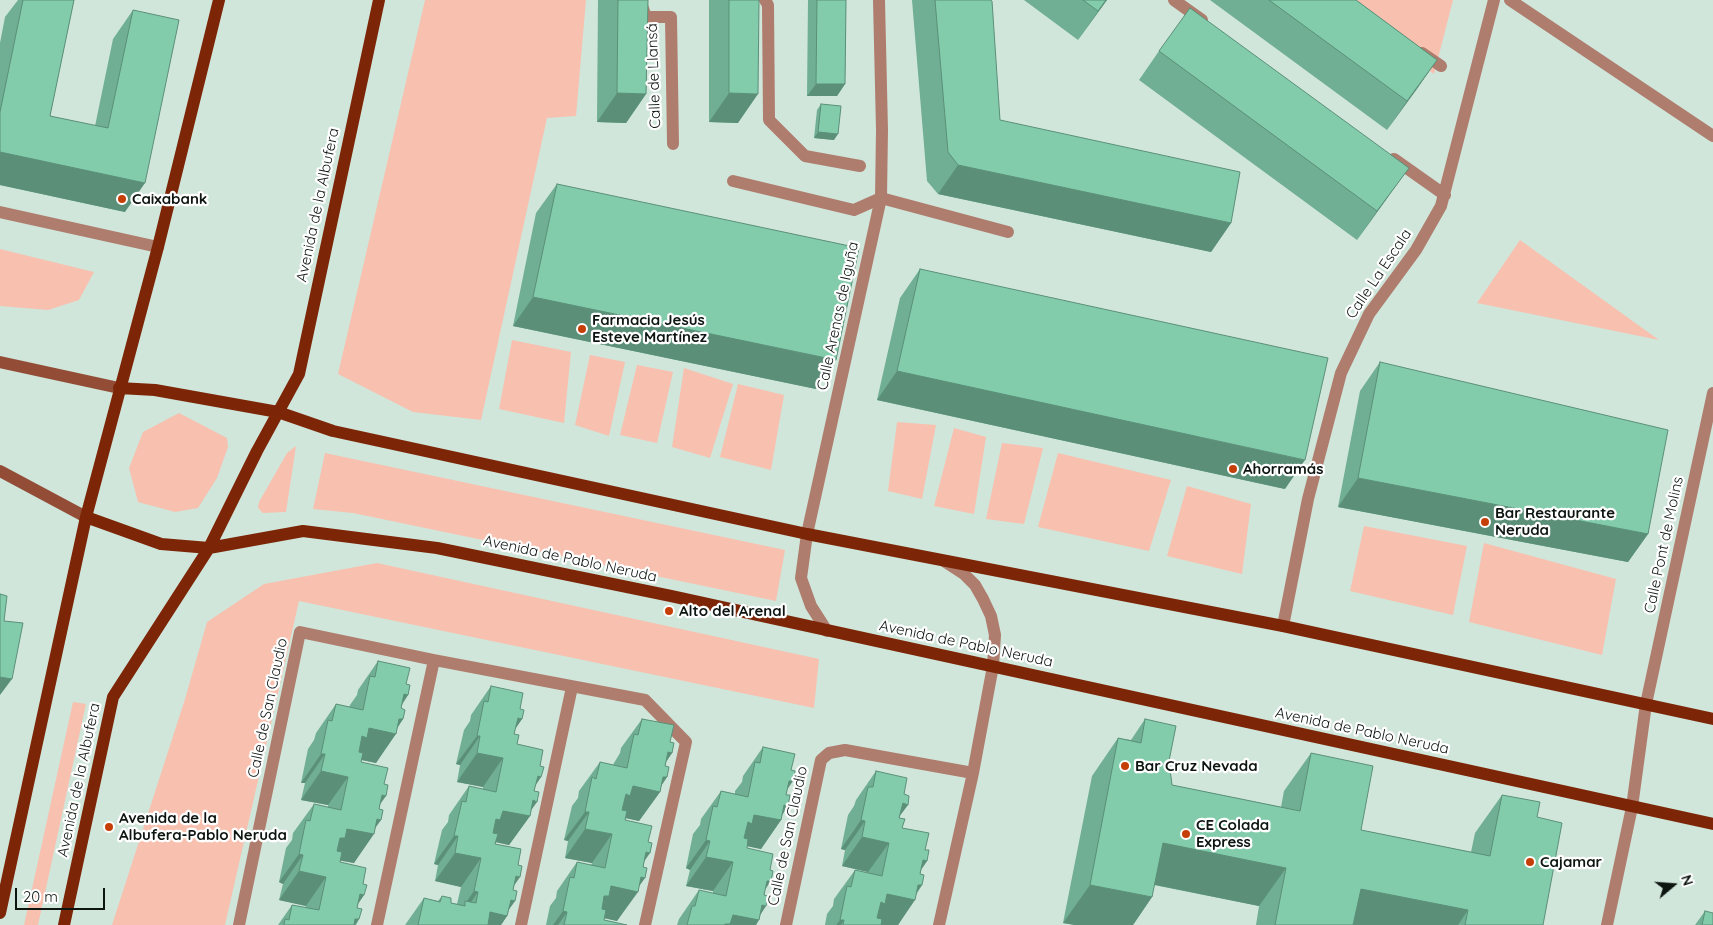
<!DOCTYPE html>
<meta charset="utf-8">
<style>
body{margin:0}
#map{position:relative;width:1713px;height:925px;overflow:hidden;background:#d0e6db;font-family:Quicksand,sans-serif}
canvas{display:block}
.north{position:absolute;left:1648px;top:860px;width:50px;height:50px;-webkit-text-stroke:4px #fff;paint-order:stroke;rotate:72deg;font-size:14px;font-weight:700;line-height:20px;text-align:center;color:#0d1511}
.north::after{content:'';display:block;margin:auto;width:18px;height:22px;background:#0d1511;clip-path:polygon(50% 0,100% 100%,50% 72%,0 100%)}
.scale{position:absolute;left:15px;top:888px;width:90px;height:22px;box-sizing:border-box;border:2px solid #0d1511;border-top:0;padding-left:6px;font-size:15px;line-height:18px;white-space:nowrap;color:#0d1511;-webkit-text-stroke:4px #fff;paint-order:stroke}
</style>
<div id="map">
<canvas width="1713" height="925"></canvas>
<div class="north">N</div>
<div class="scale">20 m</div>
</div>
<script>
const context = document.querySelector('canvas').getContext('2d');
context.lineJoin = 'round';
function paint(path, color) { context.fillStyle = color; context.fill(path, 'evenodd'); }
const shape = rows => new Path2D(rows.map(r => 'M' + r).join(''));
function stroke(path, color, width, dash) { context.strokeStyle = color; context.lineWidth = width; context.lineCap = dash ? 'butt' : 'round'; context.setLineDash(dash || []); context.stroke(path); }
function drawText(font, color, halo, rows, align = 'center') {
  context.font = font + ' Quicksand,sans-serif'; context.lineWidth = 4.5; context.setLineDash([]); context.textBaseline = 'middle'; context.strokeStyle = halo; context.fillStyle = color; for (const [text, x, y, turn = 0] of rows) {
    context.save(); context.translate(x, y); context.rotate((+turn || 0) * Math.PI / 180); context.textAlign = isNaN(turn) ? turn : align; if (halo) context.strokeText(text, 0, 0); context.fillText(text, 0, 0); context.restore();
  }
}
paint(shape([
 [425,0,586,0,576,116,547,118,481,420,413,412,338,374],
 [1334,0,1453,0,1434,74],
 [1520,240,1659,340,1477,303],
 [0,249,94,272,79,300,48,310,0,306],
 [512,340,571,352,564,423,499,409],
 [590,355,625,362,609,436,575,425],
 [637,365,673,372,657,443,620,435],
 [684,368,733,384,710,458,672,447],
 [738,384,784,395,771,470,720,457],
 [179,413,227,438,228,447,217,478,198,508,175,512,138,502,129,468,143,432],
 [897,422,936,425,922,499,888,491],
 [954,428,986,437,974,514,934,506],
 [1002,443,1043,448,1024,524,986,519],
 [296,446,286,512,263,513,258,508,259,502,287,453],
 [325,453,785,550,776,601,353,513,313,509],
 [1058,453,1171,480,1149,551,1038,527],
 [1187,486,1251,504,1242,574,1167,556],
 [1364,526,1467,546,1453,615,1350,591],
 [1484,543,1616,579,1602,655,1469,622],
 [377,563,819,659,814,708,299,601,225,925,112,925,185,699,207,622,264,584],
 [73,702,86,704,38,925,24,925]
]), '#f8c0af');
stroke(shape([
 [733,181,854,210,881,198,1008,232]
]), '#af7d6e', 12);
stroke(shape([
 [640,0,646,17,671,17,673,144],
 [765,0,768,5,769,120,805,156,860,166],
 [1174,0,1202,20],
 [1510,0,1713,136],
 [1422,53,1441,66],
 [1394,159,1445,195],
 [0,212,158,247],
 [1283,626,1308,499,1341,373,1369,314,1416,250,1441,206,1494,0],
 [827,631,811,606,801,578,807,534,881,198,882,130,879,0],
 [239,925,300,632,434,660,645,700,686,742,645,925],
 [377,925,434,660],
 [521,925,572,687],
 [786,925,821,760,829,753,845,750,973,773],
 [939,925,973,773,993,666,995,635,991,616,983,599,975,585,964,574,944,561],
 [1607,925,1632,807,1646,704,1713,393]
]), '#af7d6e', 12);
stroke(shape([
 [0,362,119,388],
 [0,471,86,517]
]), '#934d37', 12);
stroke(shape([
 [119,388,155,390,278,412,333,431,807,534,1283,626,1713,719],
 [86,517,161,544,209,548,303,531,437,548,671,596,1713,824],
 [0,913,86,517,158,247,219,0],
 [64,925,113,697,209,548,257,451,299,374,379,0]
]), '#7c2607', 12);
paint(shape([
 [18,0,74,0,50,116,95,126,113,39,133,10,125,212,0,185,0,43,5,17],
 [598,0,648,0,646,94,626,123,597,122],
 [709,0,759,0,738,123,709,122],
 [808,0,846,0,845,84,837,96,807,96],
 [912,0,990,0,1000,120,1231,223,1211,252,938,194,927,181],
 [1024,0,1107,0,1078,40],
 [1210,0,1356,0,1437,60,1387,130],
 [1159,51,1388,197,1357,240,1139,80],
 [821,104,834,140,814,138,817,110],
 [557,184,816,389,513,326,536,213],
 [920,269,1285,489,877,400,900,298],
 [1380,362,1648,534,1628,562,1338,507,1360,391],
 [378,661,406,684,408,695,402,705,401,708,403,719,376,763,362,760,361,762,380,804,375,828,354,863,340,860,340,862,363,884,364,895,358,904,357,908,359,919,356,925,278,925,292,905,305,908,306,906,279,900,283,884,279,882,286,848,292,840,293,833,314,804,328,807,328,805,301,800,305,783,301,783,308,749,314,740,316,733,336,704,349,707,350,705,357,695,358,690],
 [491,686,520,709,522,719,515,729,514,734,517,744,540,766,541,777,535,786,530,816,509,845,496,842,495,844,514,886,513,890,515,901,509,909,507,916,501,925,405,925,424,898,438,901,442,896,451,903,457,904,461,887,435,881,438,865,434,864,442,830,448,822,449,815,469,786,483,789,483,787,457,782,460,765,456,764,464,730,470,721,471,715],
 [642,719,670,742,672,753,666,762,665,766,667,777,661,786,660,792,639,821,626,818,625,820,644,863,639,886,617,921,604,918,604,920,627,925,546,925,550,906,556,898,557,891,577,862,591,865,592,863,565,858,568,841,564,840,572,806,578,798,579,791,600,762,613,765,614,763,620,753,621,748],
 [1145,719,1169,761,1172,785,1281,807,1284,791,1311,753,1361,830,1471,852,1475,833,1502,795,1537,817,1543,925,1256,925,1259,906,1154,885,1152,897,1133,925,1075,925,1063,923,1092,776,1118,738,1131,740],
 [763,747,787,789,781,820,761,849,747,846,747,848,765,890,760,915,756,925,677,925,679,919,699,890,713,894,713,891,686,886,690,870,686,868,693,834,700,825,701,819,721,791,735,794,735,791,742,782,743,776],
 [876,771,900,816,899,818,902,828,925,850,927,861,921,870,920,874,922,885,898,925,825,925,827,914,833,906,834,899,855,870,868,873,868,872,842,866,845,850,841,849,848,815,854,806,856,800],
 [1705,911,1713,925,1695,925]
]), '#70af93');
paint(shape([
 [1106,0,1107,0,1078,40],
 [1437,60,1417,89,1387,130,1407,101],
 [816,84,845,84,837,96,807,96],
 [617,93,646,94,626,123,597,122],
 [729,93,758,94,738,123,709,122],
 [818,132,838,134,834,140,814,138],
 [0,152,145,183,125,212,0,185],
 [958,165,1231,223,1211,252,938,194],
 [1409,168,1388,197,1357,240,1377,211],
 [533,297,836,360,816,389,513,326],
 [897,371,1305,460,1285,489,877,400],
 [1358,478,1648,534,1628,562,1338,507],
 [0,677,12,679,0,695],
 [404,694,408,695,388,724],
 [518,718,522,719,502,748],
 [399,719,403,719,393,734,396,734,376,763,352,758,362,736,369,728],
 [477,736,480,736,460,765,456,764],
 [668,752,672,753,652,782],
 [477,753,503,758,483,787,457,782],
 [321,754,325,754,305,783,301,783],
 [321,771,348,777,328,805,301,800],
 [538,776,541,777,521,806],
 [663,777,667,777,657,792,660,792,639,821,616,816,606,823,633,786],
 [789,781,793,781,773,810],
 [382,795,386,796,366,824],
 [533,800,537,802,527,816,530,816,509,845,486,840,476,848,503,811],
 [903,803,908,805,887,833],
 [784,805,788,806,779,820,781,820,761,849,737,844,727,851,754,815],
 [585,812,589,812,568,841,564,840],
 [377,819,381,820,371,834,374,834,354,863,331,859,320,867,347,829],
 [861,820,865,821,845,850,841,849],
 [585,829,612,834,592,863,565,858],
 [454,836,458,836,438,865,434,864],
 [862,837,889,843,868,872,842,866],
 [706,840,710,841,690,870,686,868],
 [1163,843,1286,868,1259,906,1136,881],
 [646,852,650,853,630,882],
 [455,853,481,858,461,887,435,881],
 [299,854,303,855,283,884,279,882],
 [706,857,733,862,713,891,686,886],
 [923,860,927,861,907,890],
 [299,871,326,877,306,906,279,900],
 [516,876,520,877,500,906],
 [641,877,645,878,635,892,638,892,617,921,595,916,604,896,611,886],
 [767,881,771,881,751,910],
 [918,885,922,885,912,899,915,900,898,925,865,925,887,894],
 [1090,885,1152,897,1133,925,1075,925,1063,923],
 [1361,889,1468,910,1458,925,1335,925],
 [474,891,478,892,458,921,465,904],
 [360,894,364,895,344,924],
 [511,900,515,901,505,915,507,916,501,925,481,925,490,912],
 [762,905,766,906,757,920,759,920,756,925,724,925,733,915],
 [563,911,567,912,558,925,553,925],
 [355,919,359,919,355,925,351,925],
 [840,920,844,920,841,925,836,925]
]), '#5b8f78');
const building = shape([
 [23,0,74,0,50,116,108,128,133,10,179,20,145,183,0,152,0,112,23,0],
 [618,0,648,0,646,94,617,93,618,0],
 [729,0,759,0,758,94,729,93,729,0],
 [817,0,846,0,845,84,816,84,817,0],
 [935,0,990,0,992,1,1000,120,1240,172,1231,223,958,165,948,152,935,0],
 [1083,0,1106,0,1098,11,1083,0],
 [1269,0,1356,0,1437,60,1407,101,1269,0],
 [1190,8,1409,168,1377,211,1159,51,1190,8],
 [821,104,841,106,838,134,818,132,821,104],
 [557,184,859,248,836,360,533,297,557,184],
 [920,269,1328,358,1305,460,897,371,920,269],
 [1380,362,1668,430,1648,534,1358,478,1380,362],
 [0,594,7,596,4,621,23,623,12,679,0,677,0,594],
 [378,661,410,668,406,684,410,685,408,695,404,694,401,708,405,710,403,719,399,719,396,734,369,728,367,738,362,736,359,752,363,753,361,762,388,768,384,784,388,785,386,796,382,795,379,809,383,810,381,820,377,819,374,834,347,829,345,838,340,838,337,851,342,852,340,862,366,868,363,884,367,885,364,895,360,894,357,908,362,909,359,919,355,919,354,925,284,925,285,919,289,920,292,905,319,910,326,877,299,871,303,855,299,854,306,820,310,821,314,804,341,810,348,777,321,771,325,754,321,754,328,720,332,721,336,704,363,710,370,676,375,677,378,661],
 [491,686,523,693,520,709,524,710,522,719,518,718,514,734,519,735,517,744,543,750,540,766,544,767,541,777,538,776,534,791,539,792,537,802,533,800,530,816,503,811,500,820,496,819,493,833,498,834,495,844,521,849,518,865,522,866,520,877,516,876,513,890,517,891,515,901,511,900,507,916,490,912,488,925,418,925,424,898,440,902,442,896,451,898,451,903,465,906,465,901,476,903,478,892,474,891,481,858,455,853,458,836,454,836,462,801,466,802,469,786,496,792,503,758,477,753,480,736,477,736,484,701,488,702,491,686],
 [642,719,674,725,670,742,674,743,672,753,668,752,665,766,669,767,667,777,663,777,660,792,633,786,630,796,626,794,622,810,627,811,625,820,652,826,648,842,652,843,650,853,646,852,643,867,647,868,645,878,641,877,638,892,611,886,609,896,604,896,602,909,606,910,604,920,627,925,564,925,567,912,563,911,570,877,574,878,577,862,605,868,612,834,585,829,589,812,585,812,592,777,596,779,600,762,627,768,634,734,638,735,642,719],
 [1145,719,1176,726,1169,761,1172,785,1300,811,1311,753,1373,766,1361,830,1490,856,1502,795,1540,802,1537,817,1562,823,1543,925,1465,925,1468,910,1361,889,1353,925,1275,925,1286,868,1163,843,1152,897,1090,885,1118,738,1141,743,1145,719],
 [763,747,795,754,791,770,795,771,793,781,789,781,786,795,790,795,788,806,784,805,781,820,754,815,752,824,748,822,744,838,748,839,747,848,773,854,770,870,773,871,771,881,767,881,764,895,768,896,766,906,762,905,759,920,733,915,730,924,725,924,725,925,687,925,692,906,695,906,699,890,726,896,733,862,706,857,710,841,706,840,713,806,717,807,721,791,748,797,755,762,760,763,763,747],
 [876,771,907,778,904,794,909,796,908,805,903,803,899,818,905,819,902,828,929,833,925,850,929,850,927,861,923,860,920,874,924,875,922,885,918,885,915,900,887,894,885,904,881,902,877,918,882,919,881,925,843,925,844,920,840,920,847,886,851,887,855,870,882,876,889,843,862,837,865,821,861,820,868,787,873,787,876,771],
 [1705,911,1713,913,1713,925,1702,925,1705,911]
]);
paint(building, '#82ccab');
stroke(building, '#5b8f78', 1);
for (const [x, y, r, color] of [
 [122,199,5,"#c53e06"],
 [582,329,5,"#c53e06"],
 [1233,469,5,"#c53e06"],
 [1485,522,5,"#c53e06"],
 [669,611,5,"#c53e06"],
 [1125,766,5,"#c53e06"],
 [109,827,5,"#c53e06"],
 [1186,834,5,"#c53e06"],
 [1530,862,5,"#c53e06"]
]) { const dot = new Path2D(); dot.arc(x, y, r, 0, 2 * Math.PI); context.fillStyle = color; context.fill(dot); stroke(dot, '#fff', 2); }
drawText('15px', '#0d1511', '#fff', [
 ["Calle de Llansá",654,76,-92],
 ["Avenida de la Albufera",318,205,-78],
 ["Calle La Escala",1379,274,-56],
 ["Calle Arenas de Iguña",838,316,-78],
 ["Calle Pont de Molins",1664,545,-78],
 ["Avenida de Pablo Neruda",570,559,12],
 ["Avenida de Pablo Neruda",966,644,12],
 ["Calle de San Claudio",268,708,-78],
 ["Avenida de Pablo Neruda",1362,731,12],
 ["Avenida de la Albufera",79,780,-78],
 ["Calle de San Claudio",788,836,-78]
]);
drawText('bold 15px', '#0d1511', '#fff', [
 ["Caixabank",132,199],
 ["Farmacia Jesús",592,320],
 ["Esteve Martínez",592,337],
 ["Ahorramás",1243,469],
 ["Bar Restaurante",1495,513],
 ["Neruda",1495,530],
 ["Alto del Arenal",679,611],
 ["Bar Cruz Nevada",1135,766],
 ["Avenida de la",119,818],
 ["Albufera-Pablo Neruda",119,835],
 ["CE Colada",1196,825],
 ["Express",1196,842],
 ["Cajamar",1540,862]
], 'left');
</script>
